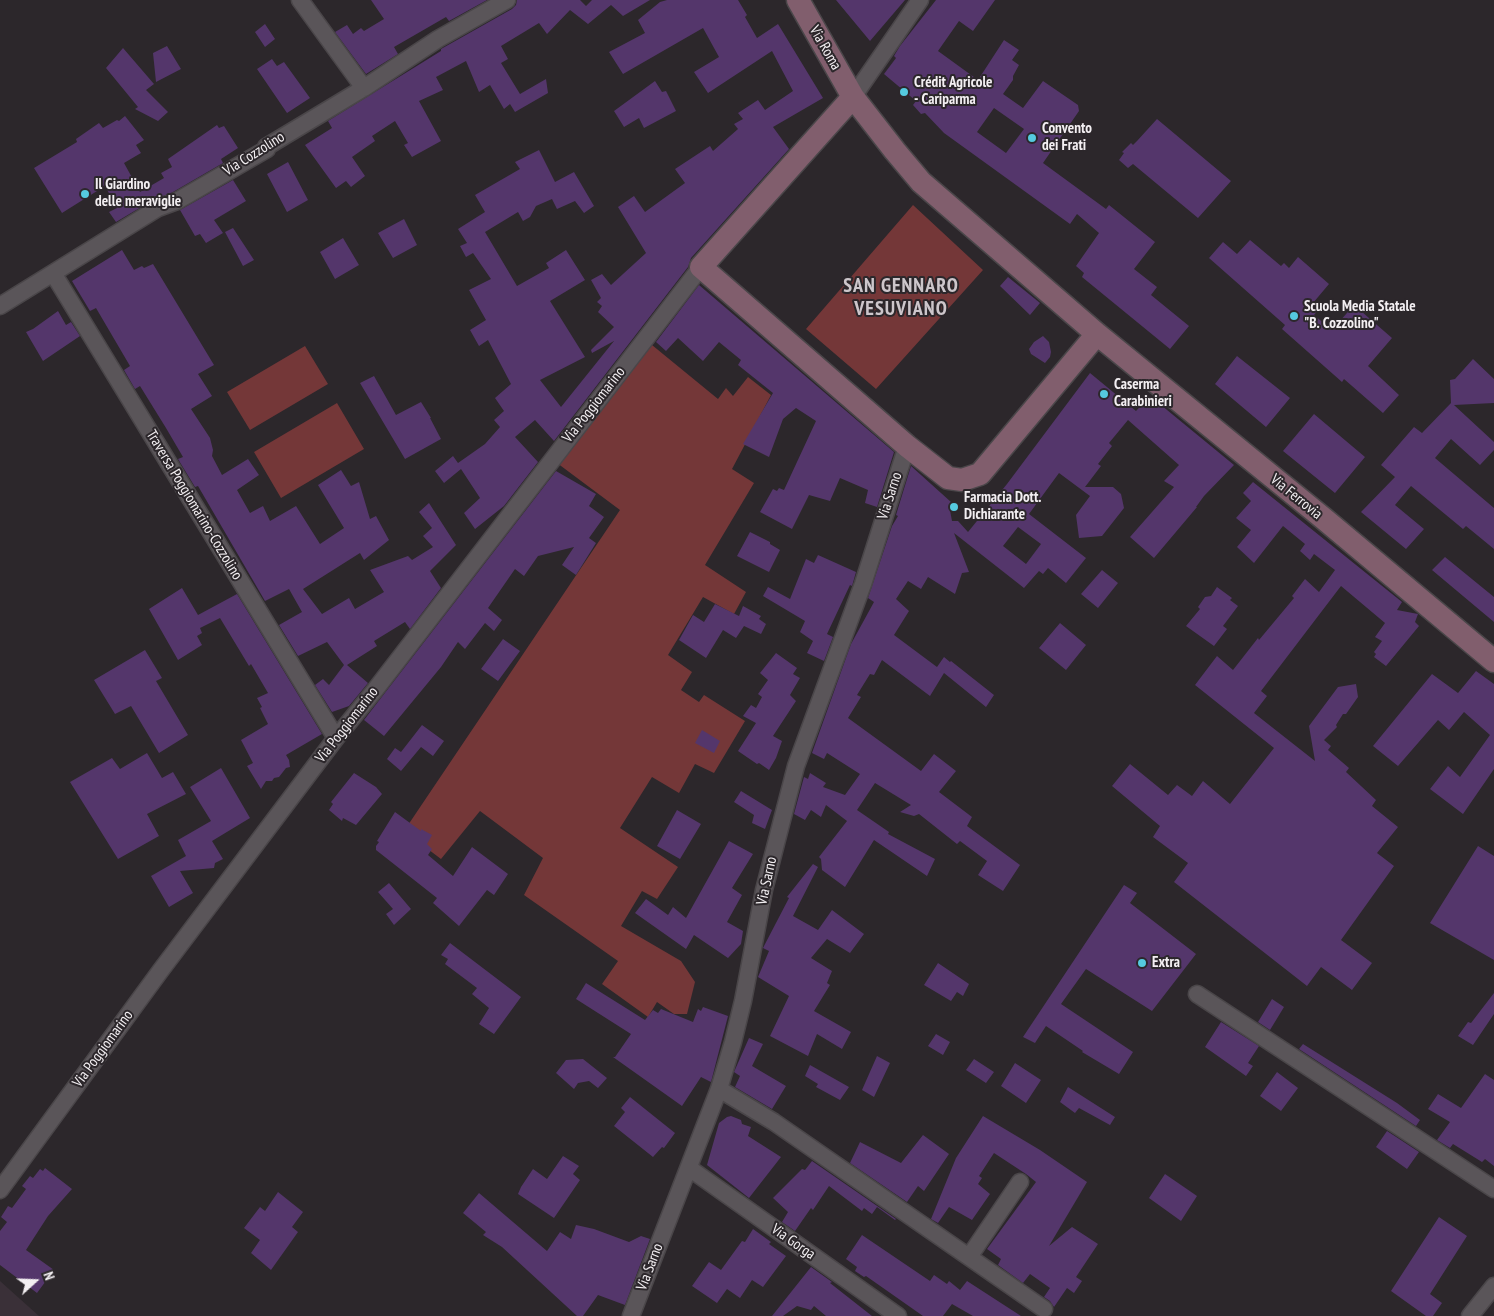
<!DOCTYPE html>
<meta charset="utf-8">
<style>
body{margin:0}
#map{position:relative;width:1494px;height:1316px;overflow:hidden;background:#2c272b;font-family:"PT Sans Narrow",sans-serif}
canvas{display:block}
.north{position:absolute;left:10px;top:1256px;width:50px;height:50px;-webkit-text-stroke:4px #2c272b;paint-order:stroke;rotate:70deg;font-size:14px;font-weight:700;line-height:20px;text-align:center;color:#f3eff2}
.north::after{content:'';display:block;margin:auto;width:18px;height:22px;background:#f3eff2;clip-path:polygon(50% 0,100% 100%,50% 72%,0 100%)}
</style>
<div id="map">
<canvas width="1494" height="1316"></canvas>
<div class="north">N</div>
</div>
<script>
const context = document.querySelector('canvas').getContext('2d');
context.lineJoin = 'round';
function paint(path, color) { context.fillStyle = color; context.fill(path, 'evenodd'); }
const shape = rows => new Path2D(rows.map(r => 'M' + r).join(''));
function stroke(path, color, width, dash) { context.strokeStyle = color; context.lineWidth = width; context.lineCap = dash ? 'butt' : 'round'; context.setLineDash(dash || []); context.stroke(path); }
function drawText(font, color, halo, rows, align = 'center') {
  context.font = font + ' "PT Sans Narrow",sans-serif'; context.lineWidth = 4; context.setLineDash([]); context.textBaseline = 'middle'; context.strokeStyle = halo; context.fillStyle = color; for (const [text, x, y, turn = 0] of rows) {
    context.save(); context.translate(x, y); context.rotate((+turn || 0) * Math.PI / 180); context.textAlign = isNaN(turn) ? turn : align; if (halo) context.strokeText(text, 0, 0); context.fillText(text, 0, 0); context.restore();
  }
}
paint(shape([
 [0,1281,39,1316,0,1316]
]), '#3a3038');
paint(shape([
 [913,205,983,270,876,389,806,329],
 [652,345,718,399,726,388,733,396,748,377,771,395,732,469,754,483,705,565,746,592,734,614,703,597,668,655,692,672,681,690,699,702,704,695,745,721,714,773,695,764,679,793,652,777,620,828,678,867,657,899,642,891,621,926,681,961,695,982,687,1014,674,1014,657,1002,648,1017,602,984,618,961,524,895,543,858,480,811,441,859,404,831,620,510,557,463],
 [305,346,328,384,250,430,227,392],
 [337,403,364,449,281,498,254,452]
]), '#743738');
paint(shape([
 [371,0,487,0,449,21,446,17,394,47,398,54,366,74,335,32,347,25,353,34,361,28,364,31,384,19],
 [517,0,580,0,586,6,592,0,650,0,623,16,611,5,588,24,570,10,547,34,539,23,501,46,508,59,501,63,520,94,546,79,548,93,515,112,510,104,504,109,490,85,479,92,466,61,436,77,443,90,419,101,441,141,412,157,404,145,408,143,395,121,372,136,375,141,352,157,365,176,351,187,346,181,336,188,305,145,332,128,328,121,441,51,441,49,512,9,516,5],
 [667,0,738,0,747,15,745,17,757,38,778,24,823,98,773,127,789,149,691,258,688,267,554,441,535,420,515,437,538,462,504,506,475,529,464,513,480,498,461,469,444,483,435,471,453,456,458,463,485,444,500,427,494,420,504,411,495,398,511,384,488,340,479,346,470,330,486,320,469,290,491,279,473,253,466,257,460,246,467,243,458,229,485,212,475,195,520,169,515,162,539,150,555,182,574,172,594,206,584,213,575,201,557,209,552,199,536,206,530,217,523,221,518,212,485,232,517,286,549,268,546,263,566,250,585,280,550,301,585,357,540,380,561,407,614,341,592,353,591,350,614,327,598,312,602,306,597,302,601,298,591,280,602,274,611,285,646,253,618,207,634,196,645,212,685,183,675,169,710,146,713,151,738,129,734,124,743,119,738,113,758,100,765,110,793,91,772,51,708,93,694,72,719,57,703,28,623,74,609,52,645,33,638,20,660,2],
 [836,0,905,0,870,41],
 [936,0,995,0,973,31,959,21,938,51,978,80,1004,40,1019,50,1012,60,1019,65,1013,76,1013,80,1003,94,1023,108,1043,81,1078,105,1079,111,1043,163,1106,209,1109,205,1155,242,1134,269,1157,287,1151,295,1189,326,1170,349,1082,277,1084,273,1076,266,1099,233,1077,214,1070,224,944,133,925,113,921,114,913,105,916,101,884,74,896,58,894,56,900,46],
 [994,108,1024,129,1006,153,977,132],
 [265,24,275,39,265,47,255,32],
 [167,46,181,69,156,82,153,53],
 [123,48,154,84,146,90,168,112,158,121,135,109,138,107,106,68],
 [272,59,277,66,284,62,310,98,287,113,257,69],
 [655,81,662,92,666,91,676,111,644,128,639,118,624,127,614,111],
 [125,116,144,140,136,145,141,153,124,163,140,192,164,178,161,173,172,167,168,159,217,125,219,128,224,126,238,148,221,159,223,163,173,192,153,200,116,222,109,212,117,208,105,186,62,213,34,168,77,142,76,139,99,123,103,128,117,120,119,121],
 [1157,119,1231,181,1198,218,1133,164,1128,168,1119,160,1124,153,1122,152,1131,143,1133,145,1137,141],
 [288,162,308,200,287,212,267,174],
 [233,180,246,201,214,220,223,233,206,243,200,234,195,236,180,210],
 [404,219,417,245,393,258,378,233],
 [233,228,254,260,243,266,225,232],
 [343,238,359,265,335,279,320,252],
 [1250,240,1281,266,1284,263,1289,268,1298,257,1329,284,1313,303,1319,309,1314,315,1332,330,1354,305,1392,338,1368,366,1399,395,1383,413,1344,379,1342,382,1282,329,1285,325,1209,258,1223,242,1237,254],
 [122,250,134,270,142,266,144,268,153,264,214,365,198,374,212,396,191,409,210,438,213,450,212,456,222,475,248,459,259,475,237,490,250,513,263,506,270,521,296,506,320,544,344,528,318,485,341,470,351,486,359,482,370,519,376,516,389,540,364,560,360,553,303,589,322,614,349,598,355,609,384,592,370,570,408,556,412,560,433,547,423,536,432,528,419,512,429,503,456,545,430,571,441,588,410,629,405,622,374,641,377,646,347,665,368,683,349,706,332,712,315,685,323,679,329,685,344,665,327,642,298,656,279,625,302,612,289,589,265,601,198,486,195,487,181,464,178,459,183,457,166,428,140,386,135,389,124,370,130,366,96,308,90,311,72,281],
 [1008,277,1040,303,1030,315,1000,286],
 [699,285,894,452,877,507,865,503,868,490,840,478,830,501,809,495,792,529,760,512,773,489,777,491,779,488,784,490,816,421,796,408,783,419,769,457,743,444,773,393,738,365,741,360,719,342,703,361,678,338,666,351,656,342],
 [58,311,66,325,71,322,80,336,43,361,26,332,33,329],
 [1043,336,1049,342,1051,352,1050,357,1045,363,1031,354,1029,349,1034,342],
 [1237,356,1290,398,1266,427,1215,384],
 [1473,359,1494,379,1494,403,1454,405,1494,442,1494,450,1480,465,1451,439,1435,458,1494,508,1494,549,1466,526,1463,529,1411,486,1395,505,1424,529,1406,549,1361,512,1395,477,1381,465,1414,427,1422,433,1451,403,1450,380,1455,379],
 [1090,373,1136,411,1150,396,1234,465,1204,496,1196,507,1197,507,1154,558,1130,537,1174,487,1164,481,1179,465,1128,420,1109,443,1112,446,1098,464,1101,466,1085,487,1113,487,1121,494,1124,508,1102,536,1079,538,1076,515,1090,496,1059,473,1029,514,1086,558,1066,583,1048,568,1043,574,1039,571,1024,588,954,533,969,572,962,573,955,594,928,577,921,589,908,581,896,599,909,611,894,635,937,667,944,657,950,662,951,661,994,695,986,707,944,673,930,696,882,660,874,675,870,674,857,695,861,697,848,718,921,771,934,754,956,771,939,792,972,817,967,826,1020,865,1003,891,978,875,987,861,960,841,957,844,919,814,914,816,900,812,911,805,875,783,857,810,889,832,888,834,935,859,927,876,874,840,845,887,822,870,821,859,819,857,847,821,826,805,821,817,811,810,805,820,794,814,804,777,808,779,810,773,826,783,823,787,845,795,860,774,827,753,824,759,812,753,851,644,874,602,868,598,892,526,898,516,896,515,911,466,951,502,949,505,952,521,958,521,968,532,1007,484],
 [1018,527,1041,544,1026,564,1003,546],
 [374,376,396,415,421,402,431,418,430,418,441,439,405,459,360,383],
 [1314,414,1365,457,1335,493,1283,451],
 [556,471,596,494,589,506,604,517,589,538,596,543,576,575,562,565,574,547,538,556,524,576,515,569,488,608,502,620,494,631,485,623,465,649,458,642,441,667,384,736,364,720],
 [1253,482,1402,602,1397,610,1418,614,1415,622,1419,626,1386,666,1374,657,1376,654,1374,652,1382,641,1375,637,1385,623,1341,586,1261,691,1267,696,1254,713,1315,761,1309,726,1338,687,1356,684,1358,697,1346,714,1343,714,1336,725,1337,727,1324,740,1331,746,1328,750,1349,768,1346,772,1376,800,1372,806,1398,827,1377,853,1394,866,1341,940,1372,963,1352,990,1321,967,1307,986,1174,882,1188,863,1153,837,1160,826,1112,786,1130,764,1168,795,1177,785,1192,796,1203,781,1230,804,1274,748,1195,685,1217,656,1233,670,1258,638,1259,640,1294,598,1292,596,1305,579,1319,592,1335,570,1314,554,1310,560,1300,551,1305,544,1283,526,1254,563,1237,547,1251,530,1236,518,1251,501,1243,493],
 [750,532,770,542,770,544,780,550,769,572,737,556],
 [818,555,856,572,852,586,850,585,827,634,833,637,824,661,807,653,813,641,800,632,805,621,763,596,768,587,790,599,806,559,814,563],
 [1445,557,1494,597,1494,622,1432,570],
 [1102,570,1118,583,1098,608,1081,594],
 [1217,587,1232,598,1230,600,1238,606,1223,626,1227,629,1214,646,1186,626,1200,609,1198,607,1205,597,1211,596],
 [182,588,198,615,237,594,322,734,286,755,289,760,290,767,286,768,279,777,274,778,272,781,266,781,261,789,247,766,253,763,241,740,268,724,260,708,262,707,257,698,268,693,251,664,249,666,220,618,200,628,202,633,197,636,202,645,178,660,149,609],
 [715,604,739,616,743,606,761,616,759,619,766,624,761,634,744,626,736,638,723,630,706,658,679,640,693,615,704,622],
 [1060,623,1086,645,1066,670,1039,648],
 [503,639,520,651,498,681,481,669],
 [145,650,162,678,156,681,188,735,159,753,131,706,115,714,94,680],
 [776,653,797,668,793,674,800,678,790,695,796,701,773,736,782,741,776,758,769,770,759,763,757,764,738,751,756,723,743,716,751,705,756,708,762,697,758,694,768,680,760,673],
 [1476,671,1494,684,1494,769,1463,814,1430,789,1448,766,1460,777,1490,735,1464,712,1449,730,1438,720,1398,766,1373,746,1432,674,1458,693],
 [422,725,444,741,433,756,421,747,401,771,387,759,395,748,401,752],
 [702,730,720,741,714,753,695,743],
 [147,753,162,778,173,772,186,794,147,814,159,836,118,859,70,782,112,758,120,769],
 [221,768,250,818,212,841,223,859,215,863,214,868,180,871,193,893,169,907,151,876,186,856,178,840,211,821,190,787],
 [354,773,376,787,382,794,356,825,343,818,342,821,329,810,333,804,331,802],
 [741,791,772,810,765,829,752,823,754,815,734,802],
 [677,810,701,824,680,859,657,846],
 [395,812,421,831,421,829,432,835,427,844,432,849,428,855,453,876,472,847,508,874,494,895,487,890,459,926,433,903,437,898,376,850,376,846,379,842,377,841],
 [729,841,753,854,732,888,742,895,727,922,743,931,741,944,728,958,694,935,686,949,635,913,646,899,668,915,673,907,686,918],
 [1478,846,1494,856,1494,960,1430,923],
 [813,864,818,867,793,916,818,930,832,910,864,934,850,953,827,939,811,958,832,971,827,983,830,985,814,1011,851,1032,842,1049,817,1034,808,1056,770,1036,789,996,758,977,769,951,763,948,764,946,789,898,787,897],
 [389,883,411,909,394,925,386,914,393,909,378,892],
 [1124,885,1137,893,1130,903,1196,954,1152,1011,1086,969,1061,1004,1133,1052,1119,1074,1082,1052,1083,1051,1046,1026,1035,1043,1023,1037],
 [450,943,521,997,494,1034,479,1024,489,1008,472,994,477,988,445,964,448,959,441,955],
 [938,963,969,984,963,996,957,992,951,1001,924,985],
 [586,983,645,1020,653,1010,658,1013,661,1009,693,1022,698,1009,701,1011,703,1007,728,1016,711,1082,701,1077,682,1106,613,1057,615,1057,631,1034,576,999],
 [1494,993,1494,1014,1473,1045,1458,1036,1468,1022,1471,1023],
 [1272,999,1284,1007,1270,1030,1258,1022],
 [1221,1022,1259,1046,1248,1063,1253,1066,1246,1076,1205,1047],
 [936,1034,950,1042,943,1055,928,1046],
 [749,1038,763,1044,752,1066,786,1086,772,1109,735,1087,740,1076,734,1072],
 [1303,1044,1397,1103,1420,1120,1416,1126,1299,1049],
 [877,1056,890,1063,874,1097,862,1090],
 [583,1059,607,1078,598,1088,589,1081,578,1083,574,1089,556,1073,566,1060],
 [974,1059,994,1072,986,1083,966,1070],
 [1015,1063,1041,1080,1026,1103,1001,1086],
 [810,1065,849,1087,840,1100,816,1087,818,1084,805,1076],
 [1277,1072,1298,1088,1281,1111,1260,1096],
 [1485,1074,1494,1080,1494,1166,1485,1159,1482,1162,1453,1144,1450,1148,1437,1140,1450,1122,1428,1109,1438,1094,1461,1108],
 [1068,1087,1115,1117,1110,1125,1079,1108,1075,1113,1060,1102],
 [630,1097,675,1133,664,1148,662,1147,653,1157,614,1126,625,1112,621,1108],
 [731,1116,741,1120,742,1124,751,1127,748,1136,781,1157,749,1198,707,1165,719,1123,727,1117],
 [983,1116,1040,1150,1087,1182,1049,1246,1072,1227,1098,1244,1076,1277,1082,1281,1074,1293,1067,1288,1054,1307,1050,1301,1044,1297,1050,1288,1030,1274,1023,1283,998,1265,1001,1259,987,1249,1036,1182,1026,1174,994,1153,979,1176,982,1178,978,1184,990,1194,972,1220,949,1207,938,1223,931,1219,956,1158],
 [1387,1131,1419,1152,1407,1169,1376,1147],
 [923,1135,949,1154,924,1191,918,1186,907,1202,850,1163,860,1142,901,1163],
 [563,1156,579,1166,573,1174,580,1180,554,1218,518,1194,521,1187,533,1169,547,1179],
 [812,1161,896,1219,895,1220,877,1207,872,1214,864,1208,862,1211,829,1186,813,1210,811,1208,795,1231,782,1222,788,1212,773,1198,802,1169,805,1170],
 [45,1168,72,1189,48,1216,26,1250,54,1270,37,1293,0,1265,0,1231,7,1222,1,1217,8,1206,12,1208,26,1189,22,1186,30,1176,33,1178,40,1169,43,1171],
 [1165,1174,1197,1196,1181,1221,1149,1198],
 [278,1192,303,1212,292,1227,298,1232,271,1270,251,1253,260,1240,244,1228,260,1207,265,1211],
 [479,1193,547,1251,560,1232,571,1239,576,1225,594,1229,629,1242,641,1236,650,1239,625,1305,598,1295,583,1316,577,1316,502,1247,483,1235,486,1232,463,1213],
 [1439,1217,1467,1236,1430,1294,1442,1303,1433,1316,1426,1316,1391,1291],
 [753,1229,771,1242,769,1244,786,1256,763,1287,752,1280,740,1298,727,1289,717,1303,692,1286,709,1262,721,1270,742,1241,745,1242],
 [862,1235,930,1281,934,1275,947,1284,949,1281,960,1290,967,1281,1021,1316,973,1316,952,1304,943,1316,923,1316,866,1276,864,1277,855,1271,857,1267,846,1259],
 [811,1267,832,1282,830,1283,872,1316,826,1316,814,1306,811,1310,797,1306,783,1316,772,1316]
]), '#54366b');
const minor = shape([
 [300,0,364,88],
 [853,97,920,0],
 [53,273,336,738],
 [0,306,158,208,177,201,267,149,266,147,364,88,438,39,507,0],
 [1197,994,1494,1189],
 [719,1089,774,1122,1044,1309],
 [689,1168,898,1316],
 [0,1190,161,970,336,738,375,690,701,267],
 [969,1257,1020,1182],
 [631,1316,719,1089,733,1042,743,1001,764,890,796,766,863,584,907,446],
 [1470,1316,1494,1286]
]);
const secondary = shape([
 [798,0,853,97,895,151,921,182,1097,334,1323,518,1494,661],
 [853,97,701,267,907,446,948,478,962,480,980,474,1097,334]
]);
stroke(minor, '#4a4649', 19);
stroke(secondary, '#4a4649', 25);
stroke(minor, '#5a5559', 16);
stroke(secondary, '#815e6d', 22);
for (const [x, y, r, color] of [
 [904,92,5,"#55cadf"],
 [1032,138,5,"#55cadf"],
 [85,194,5,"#55cadf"],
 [1294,316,5,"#55cadf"],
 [1104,394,5,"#55cadf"],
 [954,507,5,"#55cadf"],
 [1142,963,5,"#55cadf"]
]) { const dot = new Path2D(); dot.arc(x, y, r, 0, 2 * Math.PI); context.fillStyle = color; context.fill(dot); stroke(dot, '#2c272b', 2); }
drawText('15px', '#f3eff2', '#2c272b', [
 ["Via Roma",825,48,60],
 ["Via Cozzolino",254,154,-32],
 ["Via Poggiomarino",594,405,-52],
 ["Via Sarno",890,496,-72],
 ["Via Ferrovia",1296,497,39],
 ["Traversa Poggiomarino-Cozzolino",194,505,59],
 ["Via Poggiomarino",347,725,-52],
 ["Via Sarno",767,881,-78],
 ["Via Poggiomarino",103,1049,-54],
 ["Via Gorga",793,1242,35],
 ["Via Sarno",650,1267,-69]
]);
drawText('bold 15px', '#f3eff2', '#2c272b', [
 ["Crédit Agricole",914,83],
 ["- Cariparma",914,100],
 ["Convento",1042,129],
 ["dei Frati",1042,146],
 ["Il Giardino",95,185],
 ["delle meraviglie",95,202],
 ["Scuola Media Statale",1304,307],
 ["\"B. Cozzolino\"",1304,324],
 ["Caserma",1114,385],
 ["Carabinieri",1114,402],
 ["Farmacia Dott.",964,498],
 ["Dichiarante",964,515],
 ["Extra",1152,963]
], 'left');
context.letterSpacing = '1px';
drawText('bold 20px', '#cdc6cb', '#2c272b', [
 ["SAN GENNARO",901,286],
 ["VESUVIANO",901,309]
]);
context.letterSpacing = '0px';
</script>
